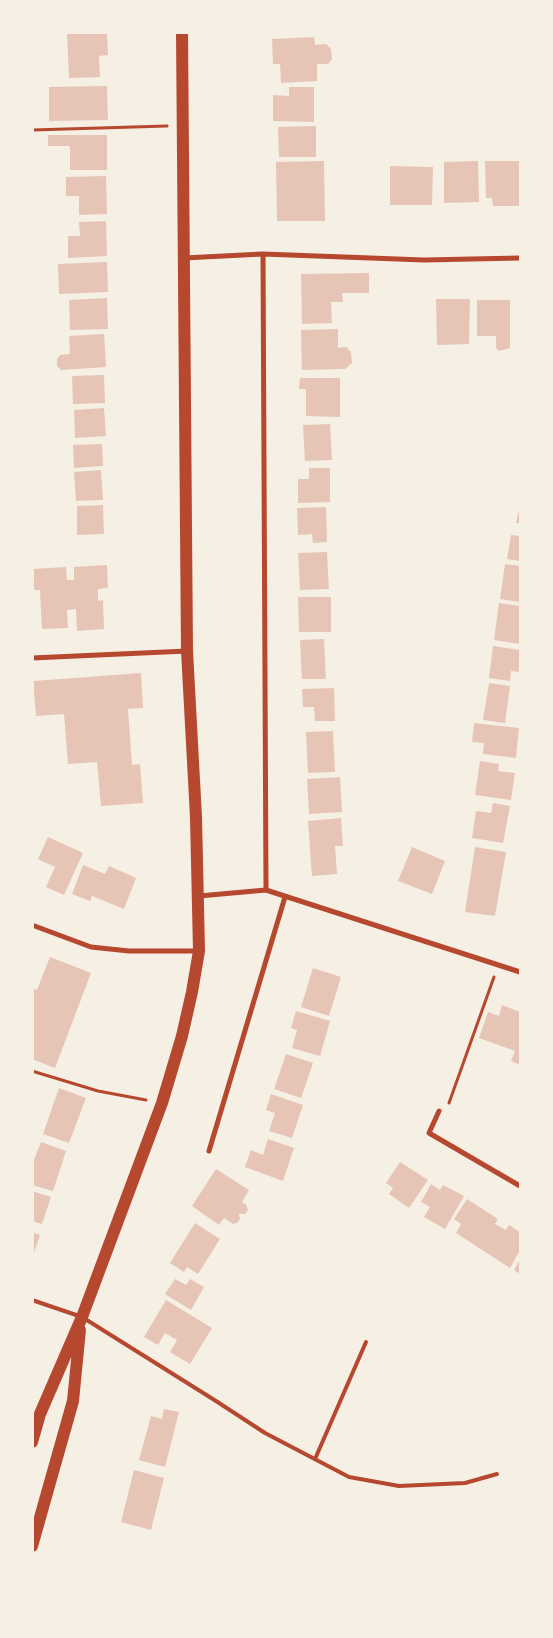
<!DOCTYPE html>
<style>
body{margin:0}
#map{position:relative;width:553px;height:1638px;overflow:hidden;background:#f6efe4;font-family:"Varela Round",sans-serif}
canvas{display:block}
.frame{position:absolute;inset:0;border:34px solid #f6efe4;pointer-events:none}
</style>
<div id="map">
<canvas width="553" height="1638"></canvas>
<div class="frame"></div>
</div>
<script>
const context = document.querySelector('canvas').getContext('2d');
context.lineJoin = 'round';
function paint(path, color) { context.fillStyle = color; context.fill(path, 'evenodd'); }
const shape = rows => new Path2D(rows.map(r => 'M' + r).join(''));
function stroke(path, color, width, dash) { context.strokeStyle = color; context.lineWidth = width; context.lineCap = dash ? 'butt' : 'round'; context.setLineDash(dash || []); context.stroke(path); }
paint(shape([
 [67,32,107,32,108,55,99,56,100,77,69,78],
 [314,37,315,45,326,44,331,49,332,59,328,64,317,64,317,81,281,83,280,64,273,64,272,39],
 [107,86,108,120,49,121,49,87],
 [289,87,314,87,314,122,273,121,273,95,289,96],
 [316,126,316,157,279,157,278,127],
 [48,135,107,135,107,170,70,170,70,146,48,146],
 [324,161,325,221,277,221,276,162],
 [478,161,479,202,444,203,444,162],
 [485,161,519,161,519,206,493,206,492,198,486,198],
 [390,166,433,167,432,205,390,205],
 [106,176,107,214,79,215,79,196,66,196,66,177],
 [106,221,107,256,68,258,68,236,80,236,79,222],
 [107,262,108,292,59,294,58,264],
 [369,273,369,293,342,293,343,302,331,302,332,323,302,324,301,274],
 [107,298,108,329,70,330,69,300],
 [436,299,470,299,469,344,437,345],
 [477,300,510,300,510,348,499,351,496,348,496,336,477,336],
 [519,300,520,300,520,341,519,341],
 [338,329,338,348,346,347,351,352,352,363,345,369,302,370,301,330],
 [104,334,106,367,61,370,57,366,57,359,60,355,70,354,69,336],
 [104,375,105,403,73,404,72,376],
 [300,378,340,378,340,417,306,416,306,389,299,389],
 [104,408,106,436,75,438,74,410],
 [330,424,332,460,305,461,303,425],
 [102,444,103,466,74,468,73,445],
 [309,468,330,468,330,502,298,503,298,479,309,479],
 [101,470,103,500,76,501,74,472],
 [103,505,104,534,77,535,77,506],
 [520,506,520,523,516,523],
 [326,507,327,542,313,543,312,534,298,535,297,508],
 [511,535,520,536,520,561,507,559],
 [327,552,329,589,300,590,298,553],
 [505,564,520,566,520,602,500,599],
 [107,565,108,588,98,589,98,601,103,600,104,629,77,631,76,609,67,610,68,628,42,629,40,590,32,590,32,569,66,567,67,580,74,580,74,567],
 [298,597,331,597,331,632,299,632],
 [499,603,520,606,520,644,494,640],
 [324,639,326,679,302,679,300,640],
 [493,646,520,650,519,672,511,671,510,681,489,678],
 [141,673,143,708,128,709,132,765,140,764,143,803,101,806,97,762,68,764,64,714,36,716,33,681],
 [489,683,510,686,505,723,483,720],
 [334,688,335,721,315,721,314,707,303,707,302,689],
 [474,723,519,728,516,758,483,754,484,743,472,742],
 [333,731,335,772,308,773,306,732],
 [480,761,499,764,498,771,515,773,511,800,475,795],
 [340,777,342,812,309,814,307,779],
 [493,803,510,806,503,843,472,838,476,811,491,813],
 [341,818,343,846,335,846,337,874,312,876,308,821],
 [48,837,83,853,64,895,46,887,55,867,38,859],
 [412,847,445,861,432,894,398,881],
 [475,847,506,852,495,916,465,912],
 [83,865,105,874,109,866,136,878,124,909,92,896,90,901,72,894],
 [50,957,91,973,55,1068,32,1059,32,988,37,990],
 [313,968,341,977,329,1016,301,1007],
 [502,1005,520,1012,520,1065,511,1061,515,1051,479,1038,488,1012,499,1016],
 [296,1011,330,1021,320,1056,292,1048,297,1030,291,1028],
 [286,1054,313,1063,301,1098,274,1089],
 [59,1088,86,1098,69,1143,43,1134],
 [271,1094,303,1105,292,1138,269,1131,275,1113,266,1110],
 [268,1139,294,1148,283,1181,245,1167,251,1150,263,1155],
 [41,1142,66,1151,53,1191,32,1185,32,1160,34,1160],
 [400,1162,428,1180,409,1208,389,1194,393,1188,386,1183],
 [216,1169,249,1190,242,1202,246,1205,248,1210,245,1214,239,1214,240,1219,237,1223,233,1224,224,1218,219,1225,192,1206],
 [431,1184,440,1190,443,1185,464,1196,445,1229,424,1217,430,1207,421,1202],
 [32,1191,51,1197,42,1224,32,1221],
 [467,1199,498,1219,495,1224,506,1230,509,1225,520,1232,520,1250,510,1268,456,1233,461,1224,454,1219],
 [195,1223,220,1239,198,1274,187,1267,184,1272,170,1263],
 [32,1232,40,1235,33,1256,32,1256],
 [520,1259,520,1274,514,1270],
 [175,1279,186,1285,190,1279,204,1287,191,1310,165,1294],
 [166,1300,212,1328,190,1364,170,1352,177,1340,165,1333,158,1345,144,1337],
 [164,1409,179,1412,165,1467,139,1460,151,1416,162,1419],
 [134,1470,164,1478,151,1530,121,1522]
]), '#e6c5b7');
stroke(shape([
 [32,130,167,126],
 [32,1071,98,1091,146,1100],
 [449,1103,494,977]
]), '#b5482f', 3);
stroke(shape([
 [32,1300,82,1317,216,1401,265,1433,349,1477,399,1486,465,1483,497,1474],
 [315,1459,366,1342]
]), '#b5482f', 4);
stroke(shape([
 [263,254,266,890],
 [184,258,263,254,424,260,520,258],
 [32,658,187,651],
 [199,896,266,890,520,972],
 [32,925,91,947,129,951,199,951],
 [439,1111,429,1133,520,1186],
 [209,1151,285,897]
]), '#b5482f', 5);
stroke(shape([
 [32,1442,40,1414,82,1317,162,1103,182,1036,192,992,199,951,196,817,187,651,182,32],
 [32,1546,73,1401,80,1330]
]), '#b5482f', 12);
</script>
